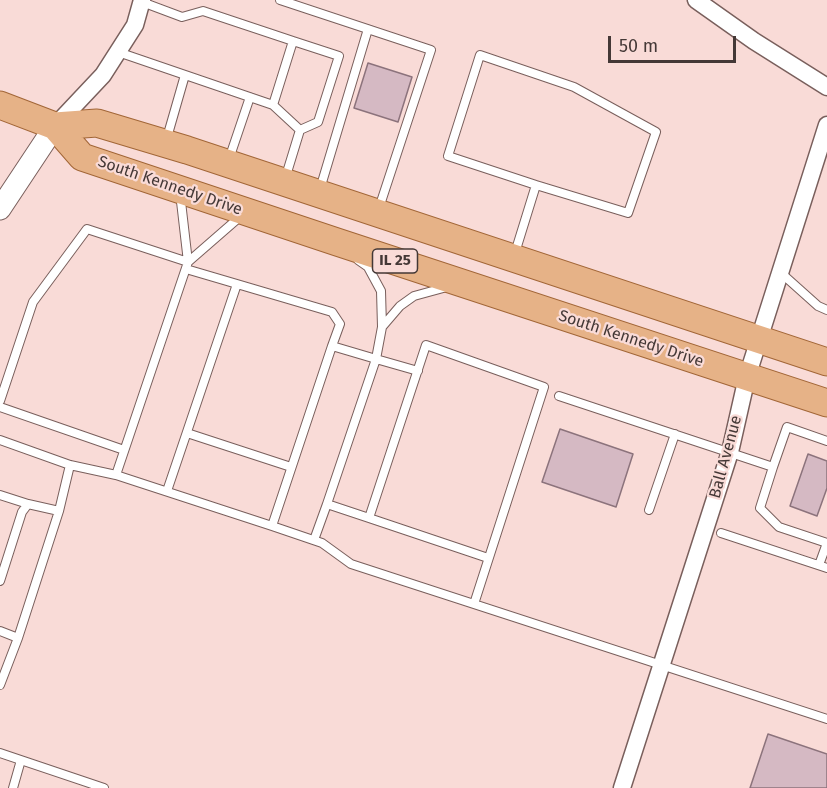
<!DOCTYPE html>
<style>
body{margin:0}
#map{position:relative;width:827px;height:788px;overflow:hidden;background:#f9dbd7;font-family:"Fira Sans",sans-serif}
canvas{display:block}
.scale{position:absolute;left:608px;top:36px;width:128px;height:27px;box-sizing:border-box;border:3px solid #443836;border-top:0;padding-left:8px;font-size:18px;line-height:21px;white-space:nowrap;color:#443836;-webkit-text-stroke:4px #f9dbd7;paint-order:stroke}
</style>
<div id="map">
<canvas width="827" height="788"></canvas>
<div class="scale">50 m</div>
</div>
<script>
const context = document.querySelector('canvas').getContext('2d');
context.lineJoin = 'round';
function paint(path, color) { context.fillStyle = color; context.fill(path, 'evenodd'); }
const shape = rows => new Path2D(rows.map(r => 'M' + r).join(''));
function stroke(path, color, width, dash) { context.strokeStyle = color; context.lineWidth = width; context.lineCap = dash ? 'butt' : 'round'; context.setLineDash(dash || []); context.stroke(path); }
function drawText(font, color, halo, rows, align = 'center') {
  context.font = font + ' "Fira Sans",sans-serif'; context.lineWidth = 4.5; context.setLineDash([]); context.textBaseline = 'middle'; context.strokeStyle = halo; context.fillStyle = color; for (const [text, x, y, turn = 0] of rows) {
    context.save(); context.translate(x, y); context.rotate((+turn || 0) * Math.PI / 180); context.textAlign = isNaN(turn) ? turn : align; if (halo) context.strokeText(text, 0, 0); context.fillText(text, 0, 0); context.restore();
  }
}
const building = shape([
 [368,63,412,77,398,122,354,108,368,63],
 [560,429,633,454,616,507,542,482,560,429],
 [808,454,827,461,827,488,817,516,790,506,808,454],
 [768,734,827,754,827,788,750,788,768,734]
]);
paint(building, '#d5b9c3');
stroke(building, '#8c737c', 1.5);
const service = shape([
 [280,0,431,50,378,211],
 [118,52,273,105,293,41,203,11,182,17,142,2],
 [273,105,300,130],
 [166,141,185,75],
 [229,159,250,97],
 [285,179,300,130,318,122,339,56,293,41],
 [320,189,368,29],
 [180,193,188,262,242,215],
 [514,256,536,185,628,213,656,132,574,87,480,55,448,156,536,185],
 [358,260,368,267,381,291,382,327,400,306,414,296,447,287],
 [186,269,237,284],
 [780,272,818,306,827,310],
 [559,396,773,467,760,508,779,527,827,543],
 [0,401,33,302,87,229,188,262,116,475],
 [0,407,124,450],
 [187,433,291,467],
 [0,440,70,465,116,475,272,526,322,543,351,564,827,719],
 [773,467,787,427,827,441],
 [167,491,237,284,332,312,340,324,332,346],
 [0,495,28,504],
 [327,504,376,359,418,371],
 [649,510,675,434],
 [369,518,488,558],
 [272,526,332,346,376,359,382,327],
 [721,533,827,568],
 [314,540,327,504,369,518,426,345,544,387,474,604],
 [819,565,827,543],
 [0,581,22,512,28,504,59,511],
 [0,631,18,638],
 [0,685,18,638,59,511,70,465],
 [0,753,104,788],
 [13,788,21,760]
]);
const minor = shape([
 [696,0,754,41,827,87],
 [55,126,103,75,135,25,142,0],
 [622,788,730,452,747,377,827,125]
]);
const tertiary = shape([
 [0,209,55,126]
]);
const primary = shape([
 [0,105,55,126,97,123,187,150,827,362],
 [55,126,82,157,337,242,827,403]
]);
stroke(service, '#795f5c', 10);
stroke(minor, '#795f5c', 19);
stroke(tertiary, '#795f5c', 23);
stroke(primary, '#a26637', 29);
stroke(service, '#fff', 8);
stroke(minor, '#fff', 16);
stroke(tertiary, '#fff', 21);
stroke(primary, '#e6b287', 27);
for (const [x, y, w] of [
 [395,261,45]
]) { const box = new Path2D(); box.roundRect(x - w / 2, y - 12, w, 24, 4.5); context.fillStyle = '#f9dbd7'; context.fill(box); stroke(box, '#443836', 1.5); }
drawText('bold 15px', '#443836', null, [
 ["IL 25",395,261]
]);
drawText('16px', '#443836', '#f9dbd7', [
 ["South Kennedy Drive",170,186,19],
 ["South Kennedy Drive",631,339,18],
 ["Ball Avenue",726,457,-75]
]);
</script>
